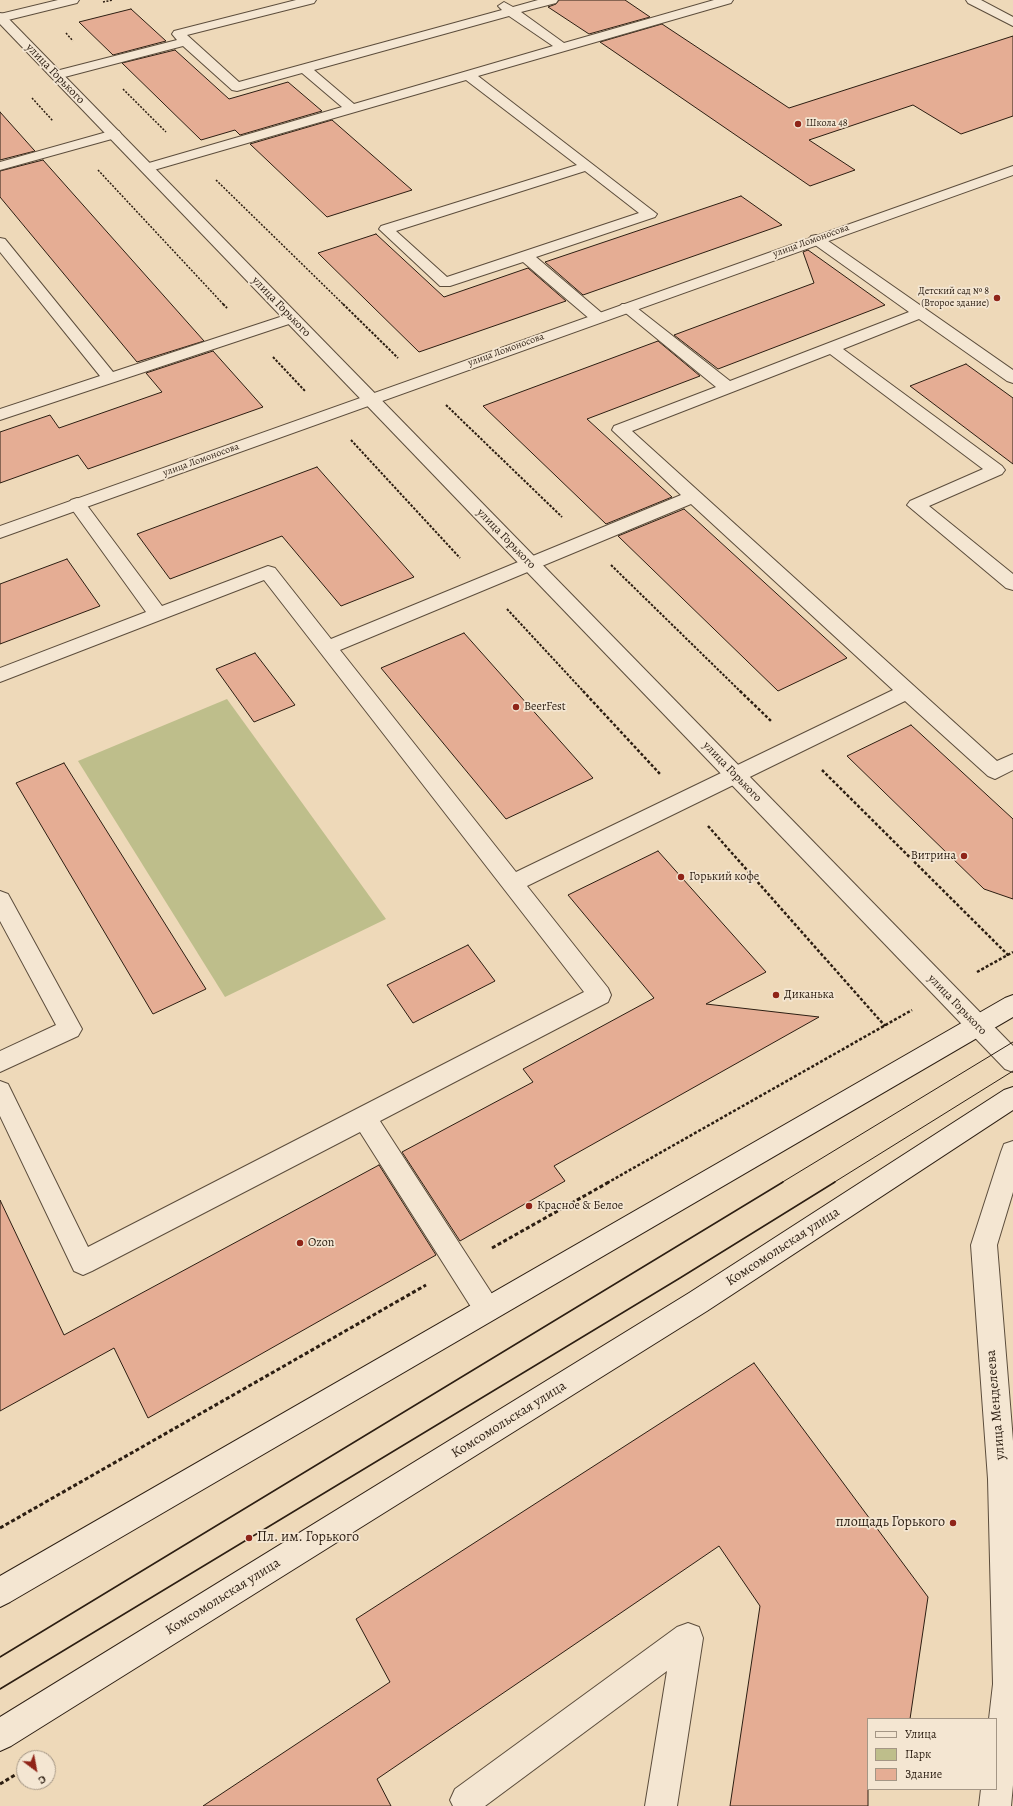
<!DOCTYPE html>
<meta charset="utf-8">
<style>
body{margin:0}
#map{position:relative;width:1013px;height:1806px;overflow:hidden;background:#eed9b9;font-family:Alegreya,serif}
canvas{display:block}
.legend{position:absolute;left:867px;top:1718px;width:130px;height:72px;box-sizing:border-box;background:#f4e6d2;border:1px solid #a49685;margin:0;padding:5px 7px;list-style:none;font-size:12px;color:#2c1e12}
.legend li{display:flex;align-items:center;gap:8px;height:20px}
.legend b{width:20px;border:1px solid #a49685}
.north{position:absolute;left:16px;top:1750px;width:40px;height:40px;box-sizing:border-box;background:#f4e6d2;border:1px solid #a49685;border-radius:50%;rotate:148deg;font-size:11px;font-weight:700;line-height:16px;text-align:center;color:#2c1e12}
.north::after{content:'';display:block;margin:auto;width:14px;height:18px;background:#8f2418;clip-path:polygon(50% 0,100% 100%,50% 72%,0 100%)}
</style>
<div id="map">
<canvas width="1013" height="1806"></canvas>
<ul class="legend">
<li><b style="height:5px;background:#f4e6d2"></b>Улица</li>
<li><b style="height:11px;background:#bebe8b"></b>Парк</li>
<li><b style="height:11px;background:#e5ad94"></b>Здание</li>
</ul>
<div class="north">С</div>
</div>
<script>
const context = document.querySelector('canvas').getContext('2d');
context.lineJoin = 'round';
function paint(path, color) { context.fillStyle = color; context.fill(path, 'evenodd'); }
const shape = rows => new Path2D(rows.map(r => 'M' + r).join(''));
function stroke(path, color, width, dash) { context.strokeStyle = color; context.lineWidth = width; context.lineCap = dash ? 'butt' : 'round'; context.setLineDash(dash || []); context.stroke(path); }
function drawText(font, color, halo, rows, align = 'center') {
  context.font = font + ' Alegreya,serif'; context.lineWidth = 3.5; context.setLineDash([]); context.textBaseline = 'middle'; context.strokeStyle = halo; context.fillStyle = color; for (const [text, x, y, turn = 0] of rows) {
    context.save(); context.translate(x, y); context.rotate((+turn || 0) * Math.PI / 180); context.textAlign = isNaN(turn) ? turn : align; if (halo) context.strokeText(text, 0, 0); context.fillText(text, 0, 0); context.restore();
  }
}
paint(shape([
 [227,699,386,919,225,997,78,761]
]), '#bebe8b');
const building = shape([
 [559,0,625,0,650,17,589,34,548,7,556,4,559,0],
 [131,9,166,41,113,55,79,22,131,9],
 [662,24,789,108,1013,36,1013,116,961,134,913,105,809,140,855,170,810,186,600,42,662,24],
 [175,50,229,99,288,82,322,111,240,135,235,130,201,140,122,63,175,50],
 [0,112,34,150,35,151,0,160,0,112],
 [332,120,412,190,327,217,250,144,332,120],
 [43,160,148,278,204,341,137,362,0,197,0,171,43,160],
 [741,196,782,225,583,295,545,262,741,196],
 [376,234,444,297,528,268,566,301,419,352,318,253,376,234],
 [808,250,885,305,718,369,674,335,814,283,803,252,808,250],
 [658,341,700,376,587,419,672,497,606,524,483,406,658,341],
 [213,351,263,407,88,469,78,455,0,483,0,432,50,415,59,428,162,392,146,373,213,351],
 [966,364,1013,398,1013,464,910,386,966,364],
 [317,467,414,577,341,606,282,536,170,579,137,534,317,467],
 [684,509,694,518,847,658,778,691,618,536,684,509],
 [67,559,100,606,0,644,0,584,67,559],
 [464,633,593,778,506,819,381,668,464,633],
 [255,653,295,705,254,722,216,669,255,653],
 [911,725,1013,819,1013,899,984,889,847,756,911,725],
 [64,763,206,989,153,1014,16,783,64,763],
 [658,851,766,972,706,1004,819,1017,554,1166,565,1181,460,1241,402,1152,533,1082,523,1069,654,998,568,895,658,851],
 [468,945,495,981,413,1023,387,985,468,945],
 [379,1165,436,1255,148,1418,114,1348,0,1411,0,1200,64,1335,379,1165],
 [754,1363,928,1597,910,1719,868,1719,868,1806,730,1806,760,1606,719,1546,377,1779,391,1806,203,1806,390,1682,356,1619,754,1363]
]);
paint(building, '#e5ad94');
stroke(building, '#2c1e12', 1);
const service = shape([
 [296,0,316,0,314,3,187,35,239,82,502,10,498,6,504,2,513,7,538,0,558,0,556,3,521,12,564,43,714,0,733,0,731,3,478,76,657,214,655,217,536,257,603,314,605,317,603,320,591,320,523,262,450,286,440,286,379,229,381,226,577,165,466,80,147,172,142,171,140,168,142,165,342,107,302,73,237,91,232,90,183,46,57,79,50,75,52,72,177,40,172,34,174,31,296,0],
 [509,16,553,46,354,104,314,70,509,16],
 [585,171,639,213,447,277,396,231,585,171],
 [966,0,981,0,1013,17,1013,26,968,3,966,0],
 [114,130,119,131,121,134,119,137,0,170,0,162,114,130],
 [816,235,821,236,1013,370,1013,383,1007,381,919,319,843,349,1002,466,1005,470,1002,474,929,506,1013,574,1013,590,1006,588,907,505,910,501,983,469,830,354,632,431,997,761,1013,754,1013,770,995,779,988,776,905,701,527,886,608,988,611,995,608,1002,380,1121,496,1300,500,1309,496,1318,487,1321,478,1318,360,1132,92,1271,83,1275,74,1271,0,1116,0,1081,8,1084,88,1247,584,992,264,580,0,682,0,668,146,612,71,508,68,504,71,500,77,498,83,500,162,606,268,566,275,568,331,639,681,495,612,430,614,426,716,387,622,310,619,307,622,304,632,304,730,381,909,312,811,242,809,239,811,236,816,235],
 [691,504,893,690,516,872,340,650,691,504],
 [0,238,5,239,113,372,286,315,292,313,298,315,300,318,298,321,0,420,0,409,100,376,0,252,0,238],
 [0,891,8,894,82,1029,78,1036,0,1072,0,1051,56,1025,0,921,0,891],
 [688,1623,699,1627,703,1638,677,1806,645,1806,667,1671,485,1806,453,1806,450,1800,455,1789,677,1627,688,1623]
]);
const minor = shape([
 [58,0,79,0,77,3,0,22,0,14,58,0],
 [1013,166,1013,175,0,538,0,526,1013,166],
 [1013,1141,1013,1192,997,1245,1013,1441,1013,1785,1011,1806,979,1806,981,1789,996,1789,996,1719,989,1719,993,1684,988,1479,971,1245,1001,1152,1004,1144,1013,1141]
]);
const tertiary = shape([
 [0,13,4,14,1013,1046,1013,1072,1005,1069,0,24,0,13]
]);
const secondary = shape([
 [1013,995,1013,1017,10,1602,0,1607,0,1576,1005,998,1013,995],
 [1013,1087,1013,1110,707,1311,11,1746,0,1751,0,1717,689,1293,1004,1090,1013,1087]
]);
stroke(service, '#5c4d3c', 2);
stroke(minor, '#5c4d3c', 2);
stroke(tertiary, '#5c4d3c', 2);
stroke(secondary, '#2c1e12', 2);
stroke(shape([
 [103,2,113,0],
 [66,33,73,41],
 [123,89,166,132],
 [32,98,53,121],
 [98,170,224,305],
 [216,180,344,305]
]), '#2c1e12', 1.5, [2, 1.5]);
stroke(shape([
 [223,304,227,308],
 [343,304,398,358],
 [273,357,305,391],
 [446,405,562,517],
 [351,440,460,558],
 [611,565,741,692],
 [507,609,584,692]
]), '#2c1e12', 2, [2.5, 1.5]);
stroke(shape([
 [583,691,660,774],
 [740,691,771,721],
 [822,770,1008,955],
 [708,826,885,1026],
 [977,972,1013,952],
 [607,1183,912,1010]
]), '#2c1e12', 2.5, [3, 2]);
stroke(shape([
 [492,1248,609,1182],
 [0,1528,426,1285],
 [0,1784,15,1775]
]), '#2c1e12', 3, [4, 2.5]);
paint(service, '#f4e6d2');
paint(minor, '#f4e6d2');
paint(tertiary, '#f4e6d2');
paint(secondary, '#f4e6d2');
stroke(shape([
 [781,1183,1013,1042],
 [833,1183,1013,1071]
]), '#2c1e12', 1);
stroke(shape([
 [0,1657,783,1182],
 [0,1689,680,1278,835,1182]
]), '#2c1e12', 1.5);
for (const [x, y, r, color] of [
 [798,124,4,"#8f2418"],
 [997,298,4,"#8f2418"],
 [516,707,4,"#8f2418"],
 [964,856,4,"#8f2418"],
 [681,877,4,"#8f2418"],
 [776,995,4,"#8f2418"],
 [529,1206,4,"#8f2418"],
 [300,1243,4,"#8f2418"],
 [953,1523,4,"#8f2418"],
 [249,1538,4,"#8f2418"]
]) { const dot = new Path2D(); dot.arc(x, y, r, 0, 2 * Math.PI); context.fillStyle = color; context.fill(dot); stroke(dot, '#f4e6d2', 1.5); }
drawText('10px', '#2c1e12', '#f4e6d2', [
 ["Школа 48",806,124],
 ["Детский сад № 8",989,292,"right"],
 ["(Второе здание)",989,304,"right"]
], 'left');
drawText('10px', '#2c1e12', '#f4e6d2', [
 ["улица Ломоносова",811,241,-20],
 ["улица Ломоносова",506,350,-20],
 ["улица Ломоносова",201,460,-20]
]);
drawText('12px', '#2c1e12', '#f4e6d2', [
 ["улица Горького",55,74,46],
 ["улица Горького",281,307,46],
 ["улица Горького",506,539,46],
 ["улица Горького",732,772,46],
 ["улица Горького",957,1005,46]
]);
drawText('12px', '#2c1e12', '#f4e6d2', [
 ["BeerFest",524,707],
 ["Витрина",956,856,"right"],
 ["Горький кофе",689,877],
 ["Диканька",784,995],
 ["Красное & Белое",537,1206],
 ["Ozon",308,1243]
], 'left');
drawText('14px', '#2c1e12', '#f4e6d2', [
 ["Комсомольская улица",783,1247,-33],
 ["улица Менделеева",996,1405,-95],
 ["Комсомольская улица",509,1420,-32],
 ["Комсомольская улица",223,1597,-32]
]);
drawText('14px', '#2c1e12', '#f4e6d2', [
 ["площадь Горького",945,1523],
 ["Пл. им. Горького",257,1538,"left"]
], 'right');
</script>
